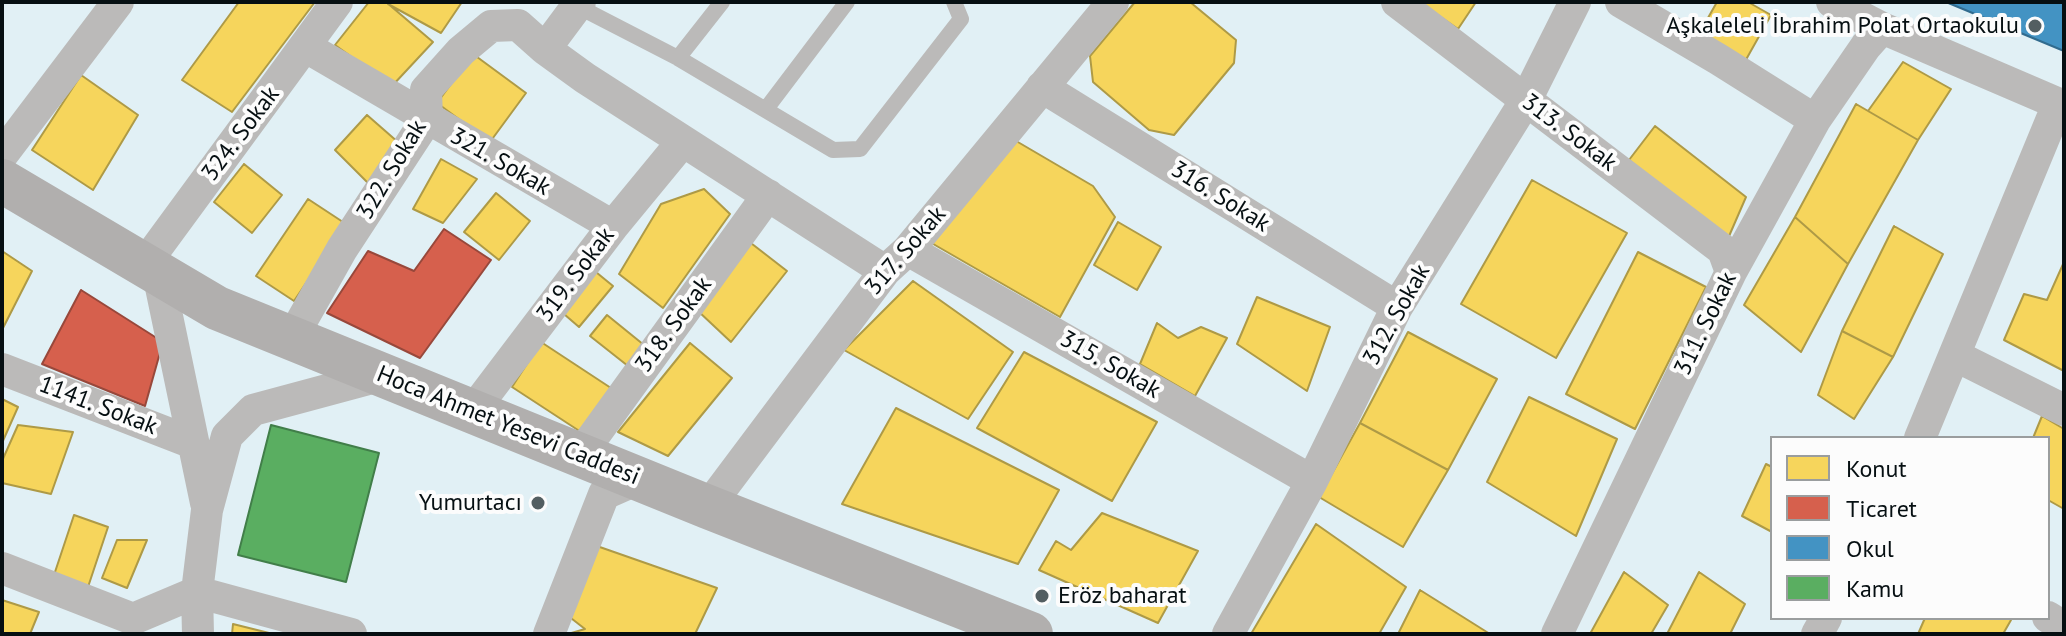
<!DOCTYPE html>
<meta charset="utf-8">
<style>
body{margin:0}
#map{position:relative;width:2066px;height:636px;overflow:hidden;background:#e1f0f5;font-family:"PT Sans",sans-serif}
canvas{display:block}
.frame{position:absolute;inset:0;border:4px solid #060f12;pointer-events:none}
.legend{position:absolute;left:1770px;top:436px;width:280px;height:184px;box-sizing:border-box;background:#fcfcfc;border:2px solid #9a9d9e;margin:0;padding:10px 14px;list-style:none;font-size:24px;color:#060f12}
.legend li{display:flex;align-items:center;gap:16px;height:40px}
.legend b{width:40px;border:2px solid #9a9d9e}
</style>
<div id="map">
<canvas width="2066" height="636"></canvas>
<div class="frame"></div>
<ul class="legend">
<li><b style="height:22px;background:#f6d55c"></b>Konut</li>
<li><b style="height:22px;background:#d6604d"></b>Ticaret</li>
<li><b style="height:22px;background:#4393c3"></b>Okul</li>
<li><b style="height:22px;background:#5aae61"></b>Kamu</li>
</ul>
</div>
<script>
const context = document.querySelector('canvas').getContext('2d');
context.lineJoin = 'round';
function paint(path, color) { context.fillStyle = color; context.fill(path, 'evenodd'); }
const shape = rows => new Path2D(rows.map(r => 'M' + r).join(''));
function stroke(path, color, width, dash) { context.strokeStyle = color; context.lineWidth = width; context.lineCap = dash ? 'butt' : 'round'; context.setLineDash(dash || []); context.stroke(path); }
function drawText(font, color, halo, rows, align = 'center') {
  context.font = font + ' "PT Sans",sans-serif'; context.lineWidth = 8; context.setLineDash([]); context.textBaseline = 'middle'; context.strokeStyle = halo; context.fillStyle = color; for (const [text, x, y, turn = 0] of rows) {
    context.save(); context.translate(x, y); context.rotate((+turn || 0) * Math.PI / 180); context.textAlign = isNaN(turn) ? turn : align; if (halo) context.strokeText(text, 0, 0); context.fillText(text, 0, 0); context.restore();
  }
}
const homes = shape([
 [239,2,315,2,232,112,182,80,239,2],
 [369,2,386,2,433,42,392,86,335,45,369,2],
 [390,2,462,2,441,33,388,4,390,2],
 [1135,2,1190,2,1236,40,1234,63,1174,135,1149,130,1093,82,1090,56,1135,2],
 [1419,2,1476,2,1458,29,1419,2],
 [1717,2,1748,2,1771,15,1743,65,1696,39,1717,2],
 [473,54,526,93,490,142,437,103,473,54],
 [1903,62,1951,89,1918,140,1868,111,1903,62],
 [81,75,138,115,93,190,32,150,81,75],
 [1856,104,1918,140,1848,264,1795,217,1856,104],
 [367,115,399,143,368,183,335,150,367,115],
 [1655,126,1746,197,1723,250,1629,160,1655,126],
 [1011,138,1093,186,1115,217,1060,317,928,241,1011,138],
 [441,159,477,179,443,223,413,209,441,159],
 [244,164,282,195,252,233,214,202,244,164],
 [1532,180,1627,233,1556,358,1461,304,1532,180],
 [704,189,730,214,663,308,619,274,661,204,704,189],
 [496,193,530,221,499,260,464,232,496,193],
 [308,199,346,224,294,301,256,276,308,199],
 [1795,217,1848,264,1801,352,1744,305,1795,217],
 [1118,222,1161,247,1137,290,1094,265,1118,222],
 [1894,226,1943,254,1893,357,1842,331,1894,226],
 [747,240,787,271,731,342,698,311,747,240],
 [2,251,32,271,2,330,2,251],
 [1638,252,1706,287,1635,429,1566,394,1638,252],
 [2064,262,2064,371,2004,340,2024,294,2047,300,2064,262],
 [591,268,613,286,579,327,557,308,591,268],
 [913,281,1013,352,968,419,844,350,913,281],
 [1257,297,1330,327,1307,391,1237,344,1257,297],
 [607,315,644,345,628,366,590,336,607,315],
 [1157,323,1178,338,1201,327,1227,338,1195,396,1140,364,1157,323],
 [1842,331,1893,357,1854,419,1818,395,1842,331],
 [1408,332,1497,379,1448,470,1360,423,1408,332],
 [541,342,614,390,584,434,512,387,541,342],
 [690,343,732,378,668,456,618,432,690,343],
 [1024,352,1157,422,1112,501,977,428,1024,352],
 [1529,397,1617,439,1576,536,1487,482,1529,397],
 [2,399,18,407,2,443,2,399],
 [896,408,1059,490,1018,564,842,504,896,408],
 [2042,416,2064,429,2064,509,2048,500,2048,438,2033,438,2042,416],
 [1360,423,1448,470,1403,547,1319,497,1360,423],
 [18,425,73,432,51,494,2,483,2,461,18,425],
 [1766,464,1772,467,1772,532,1742,516,1766,464],
 [1102,513,1198,551,1158,623,1039,570,1056,541,1071,550,1102,513],
 [74,515,108,527,88,587,54,575,74,515],
 [1316,524,1406,587,1379,634,1251,634,1316,524],
 [117,540,147,540,127,588,102,578,117,540],
 [594,545,717,588,695,634,568,634,585,629,567,615,594,545],
 [1624,572,1668,605,1651,634,1590,634,1624,572],
 [1699,572,1745,604,1730,634,1667,634,1699,572],
 [1420,590,1490,634,1398,634,1420,590],
 [2,600,39,612,30,634,2,634,2,600],
 [1925,618,2008,618,2011,620,2003,634,1918,634,1925,618],
 [233,624,273,634,232,634,233,624]
]);
paint(homes, '#f6d55c');
stroke(homes, '#ae9a46', 2);
const shops = shape([
 [444,229,491,260,420,358,327,313,368,251,414,271,444,229],
 [81,290,163,342,145,406,42,364,81,290]
]);
paint(shops, '#d6604d');
stroke(shops, '#98483b', 2);
const schools = shape([
 [1946,2,2064,2,2064,51,1946,2]
]);
paint(schools, '#4393c3');
stroke(schools, '#316b8e', 2);
const public = shape([
 [271,425,379,453,346,582,238,555,271,425]
]);
paint(public, '#5aae61');
stroke(public, '#417e49', 2);
stroke(shape([
 [577,6,678,58,833,150,860,149,961,19,954,2],
 [678,58,722,2],
 [766,109,847,2]
]), '#bbbab9', 16);
stroke(shape([
 [580,2,545,49,585,78,885,271],
 [1397,2,1723,250,1731,272],
 [1621,2,1718,59,1815,120],
 [1832,2,1882,28,2064,106],
 [306,47,613,226],
 [1042,87,1397,307],
 [2,155,118,2],
 [908,250,1312,481],
 [144,265,337,2],
 [158,273,206,503],
 [292,338,342,249,427,119,426,90,461,51,491,26,518,25,545,49],
 [1956,356,2064,410],
 [2,369,193,443],
 [472,412,613,226,683,141],
 [1920,438,2058,104],
 [580,455,768,195],
 [708,507,885,271,908,250,1113,2],
 [2,568,133,619,197,592,351,634],
 [2048,617,2064,627],
 [198,634,197,592,207,510,227,436,253,410,383,375],
 [549,634,604,494,638,479],
 [1228,634,1312,481,1397,307,1526,100,1575,2],
 [1557,634,1731,272,1815,120,1866,46,1882,28],
 [1817,634,1826,618]
]), '#bbbab9', 32);
stroke(shape([
 [2,181,217,308,708,507,1031,634]
]), '#b1afae', 44);
for (const [x, y, r, color] of [
 [2035,26,8,"#535e61"],
 [538,503,8,"#535e61"],
 [1042,596,8,"#535e61"]
]) { const dot = new Path2D(); dot.arc(x, y, r, 0, 2 * Math.PI); context.fillStyle = color; context.fill(dot); stroke(dot, '#fcfcfc', 3); }
drawText('24px', '#060f12', '#fcfcfc', [
 ["Aşkaleleli İbrahim Polat Ortaokulu",2019,26],
 ["Yumurtacı",522,503],
 ["Eröz baharat",1058,596,"left"]
], 'right');
drawText('24px', '#060f12', '#fcfcfc', [
 ["313. Sokak",1569,133,37],
 ["324. Sokak",241,134,-53],
 ["321. Sokak",500,162,30],
 ["322. Sokak",392,170,-59],
 ["316. Sokak",1220,197,32],
 ["317. Sokak",906,251,-49],
 ["319. Sokak",576,275,-53],
 ["312. Sokak",1397,315,-61],
 ["311. Sokak",1706,324,-64],
 ["318. Sokak",674,325,-54],
 ["315. Sokak",1110,365,30],
 ["1141. Sokak",98,406,21],
 ["Hoca Ahmet Yesevi Caddesi",508,426,22]
]);
</script>
